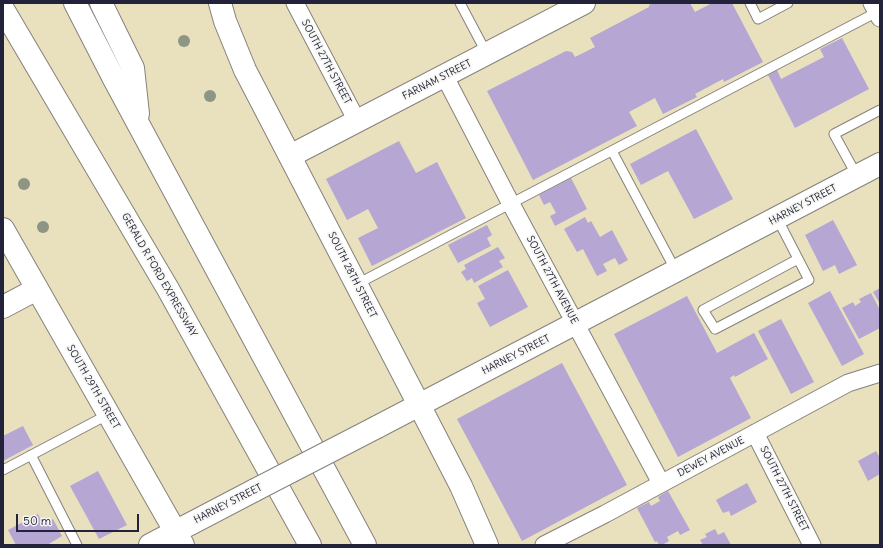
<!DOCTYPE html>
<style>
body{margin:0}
#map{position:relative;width:883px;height:548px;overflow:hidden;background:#e9e0be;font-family:Delius,sans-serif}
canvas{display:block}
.frame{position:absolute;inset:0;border:4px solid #22223b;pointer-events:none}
.scale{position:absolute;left:16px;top:514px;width:123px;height:18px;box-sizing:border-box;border:2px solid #22223b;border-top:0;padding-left:5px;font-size:12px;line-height:14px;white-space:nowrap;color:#22223b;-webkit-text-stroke:3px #f6f6f2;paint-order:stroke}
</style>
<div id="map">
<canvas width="883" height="548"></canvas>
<div class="frame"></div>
<div class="scale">50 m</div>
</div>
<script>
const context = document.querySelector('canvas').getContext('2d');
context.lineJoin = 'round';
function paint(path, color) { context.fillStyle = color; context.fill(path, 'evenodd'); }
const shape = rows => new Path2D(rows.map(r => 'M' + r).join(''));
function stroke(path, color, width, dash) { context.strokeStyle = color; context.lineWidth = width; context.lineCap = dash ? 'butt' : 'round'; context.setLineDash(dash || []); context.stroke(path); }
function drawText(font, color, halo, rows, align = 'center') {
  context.font = font + ' Delius,sans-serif'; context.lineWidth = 3.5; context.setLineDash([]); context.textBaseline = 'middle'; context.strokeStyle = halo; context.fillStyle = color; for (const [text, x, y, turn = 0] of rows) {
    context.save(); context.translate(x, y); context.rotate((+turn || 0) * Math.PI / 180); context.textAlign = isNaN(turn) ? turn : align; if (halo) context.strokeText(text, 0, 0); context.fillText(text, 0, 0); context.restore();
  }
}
paint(shape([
 [653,3,690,3,695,12,712,3,732,3,763,62,724,82,723,79,695,94,697,97,663,114,655,98,629,112,637,126,533,180,487,91,566,51,572,52,575,57,595,47,590,38,649,7,649,5],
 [842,38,869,89,795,128,768,75,777,70,781,79,824,57,820,49],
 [696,129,733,199,694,219,668,171,641,185,630,164],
 [399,141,416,173,437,162,466,218,372,266,358,238,378,228,368,209,347,220,326,179],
 [571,178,587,209,555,226,550,216,556,213,550,202,544,205,539,195],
 [585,217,588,223,591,221,600,237,612,230,628,260,619,265,615,258,603,264,607,271,597,276,583,249,577,252,564,229],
 [833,220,857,265,839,274,835,265,823,271,805,235],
 [487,225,492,235,487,238,491,246,458,263,448,245],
 [498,247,505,258,499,261,503,267,474,283,472,278,467,281,461,272,466,269,464,265],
 [508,270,528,307,490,327,477,303,485,299,478,286],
 [880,288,880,304,873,292],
 [830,291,864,354,842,366,808,303],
 [871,293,880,310,880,328,859,339,842,308,853,302,855,306,861,302,859,299],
 [687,296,717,353,754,333,768,359,735,377,734,375,730,378,751,418,678,457,614,334],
 [781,319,814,382,791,394,758,331],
 [562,363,627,485,522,541,457,419],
 [23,426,33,445,3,461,3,436],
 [876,451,880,458,880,474,868,481,858,461],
 [98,471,127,525,99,539,70,486],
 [747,483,757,502,731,516,729,511,723,513,716,500],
 [668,491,690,530,680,535,678,531,667,537,669,541,662,545,659,545,657,541,655,542,637,508,649,502,651,506,660,501,658,497],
 [38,514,43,524,53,519,62,536,47,545,16,545,8,530],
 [715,529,718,535,724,532,731,545,703,545,700,540,707,537,705,534]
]), '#b5a6d3');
const lane = shape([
 [460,3,487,54],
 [750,3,758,19,788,3],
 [612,151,676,271],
 [857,176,834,134,880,110],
 [777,218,809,280,715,329,703,310,798,259],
 [357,284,879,11],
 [31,455,77,545],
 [3,470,109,414]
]);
const street = shape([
 [295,3,357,121],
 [872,3,880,18],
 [444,75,511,204,661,483],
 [755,433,812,545],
 [544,545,605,514,848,383,880,373]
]);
const secondary = shape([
 [290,156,584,3],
 [3,307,37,289],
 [377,427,880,164],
 [150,545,255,490]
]);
const primary = shape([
 [220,3,225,21,245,70,430,426,461,486,487,545],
 [3,229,183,545]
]);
const highway = shape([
 [75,3,114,79,365,545],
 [101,3,133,68,138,114],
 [3,9,168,289,310,545]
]);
stroke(lane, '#86817c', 11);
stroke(street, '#86817c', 19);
stroke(secondary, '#86817c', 24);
stroke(primary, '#86817c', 24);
stroke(highway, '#86817c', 24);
stroke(lane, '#fff', 9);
stroke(street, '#fff', 17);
stroke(secondary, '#fff', 22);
stroke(primary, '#fff', 22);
stroke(highway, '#fff', 22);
const secondaryBridge = shape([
 [255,490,377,427]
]);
stroke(secondaryBridge, '#86817c', 24, []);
stroke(secondaryBridge, '#fff', 22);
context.fillStyle = '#8d9584';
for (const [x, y] of [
 [184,41],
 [210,96],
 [24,184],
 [43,227]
]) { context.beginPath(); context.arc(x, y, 6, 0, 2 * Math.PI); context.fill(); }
drawText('10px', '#22223b', '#f6f6f2', [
 ["SOUTH 27TH STREET",326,62,62],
 ["FARNAM STREET",437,80,-27],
 ["HARNEY STREET",803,205,-28],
 ["GERALD R FORD EXPRESSWAY",159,275,60],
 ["SOUTH 28TH STREET",352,275,63],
 ["SOUTH 27TH AVENUE",552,280,62],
 ["HARNEY STREET",516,355,-27],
 ["SOUTH 29TH STREET",93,387,60],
 ["DEWEY AVENUE",711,457,-28],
 ["SOUTH 27TH STREET",784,489,63],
 ["HARNEY STREET",228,504,-27]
]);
</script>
